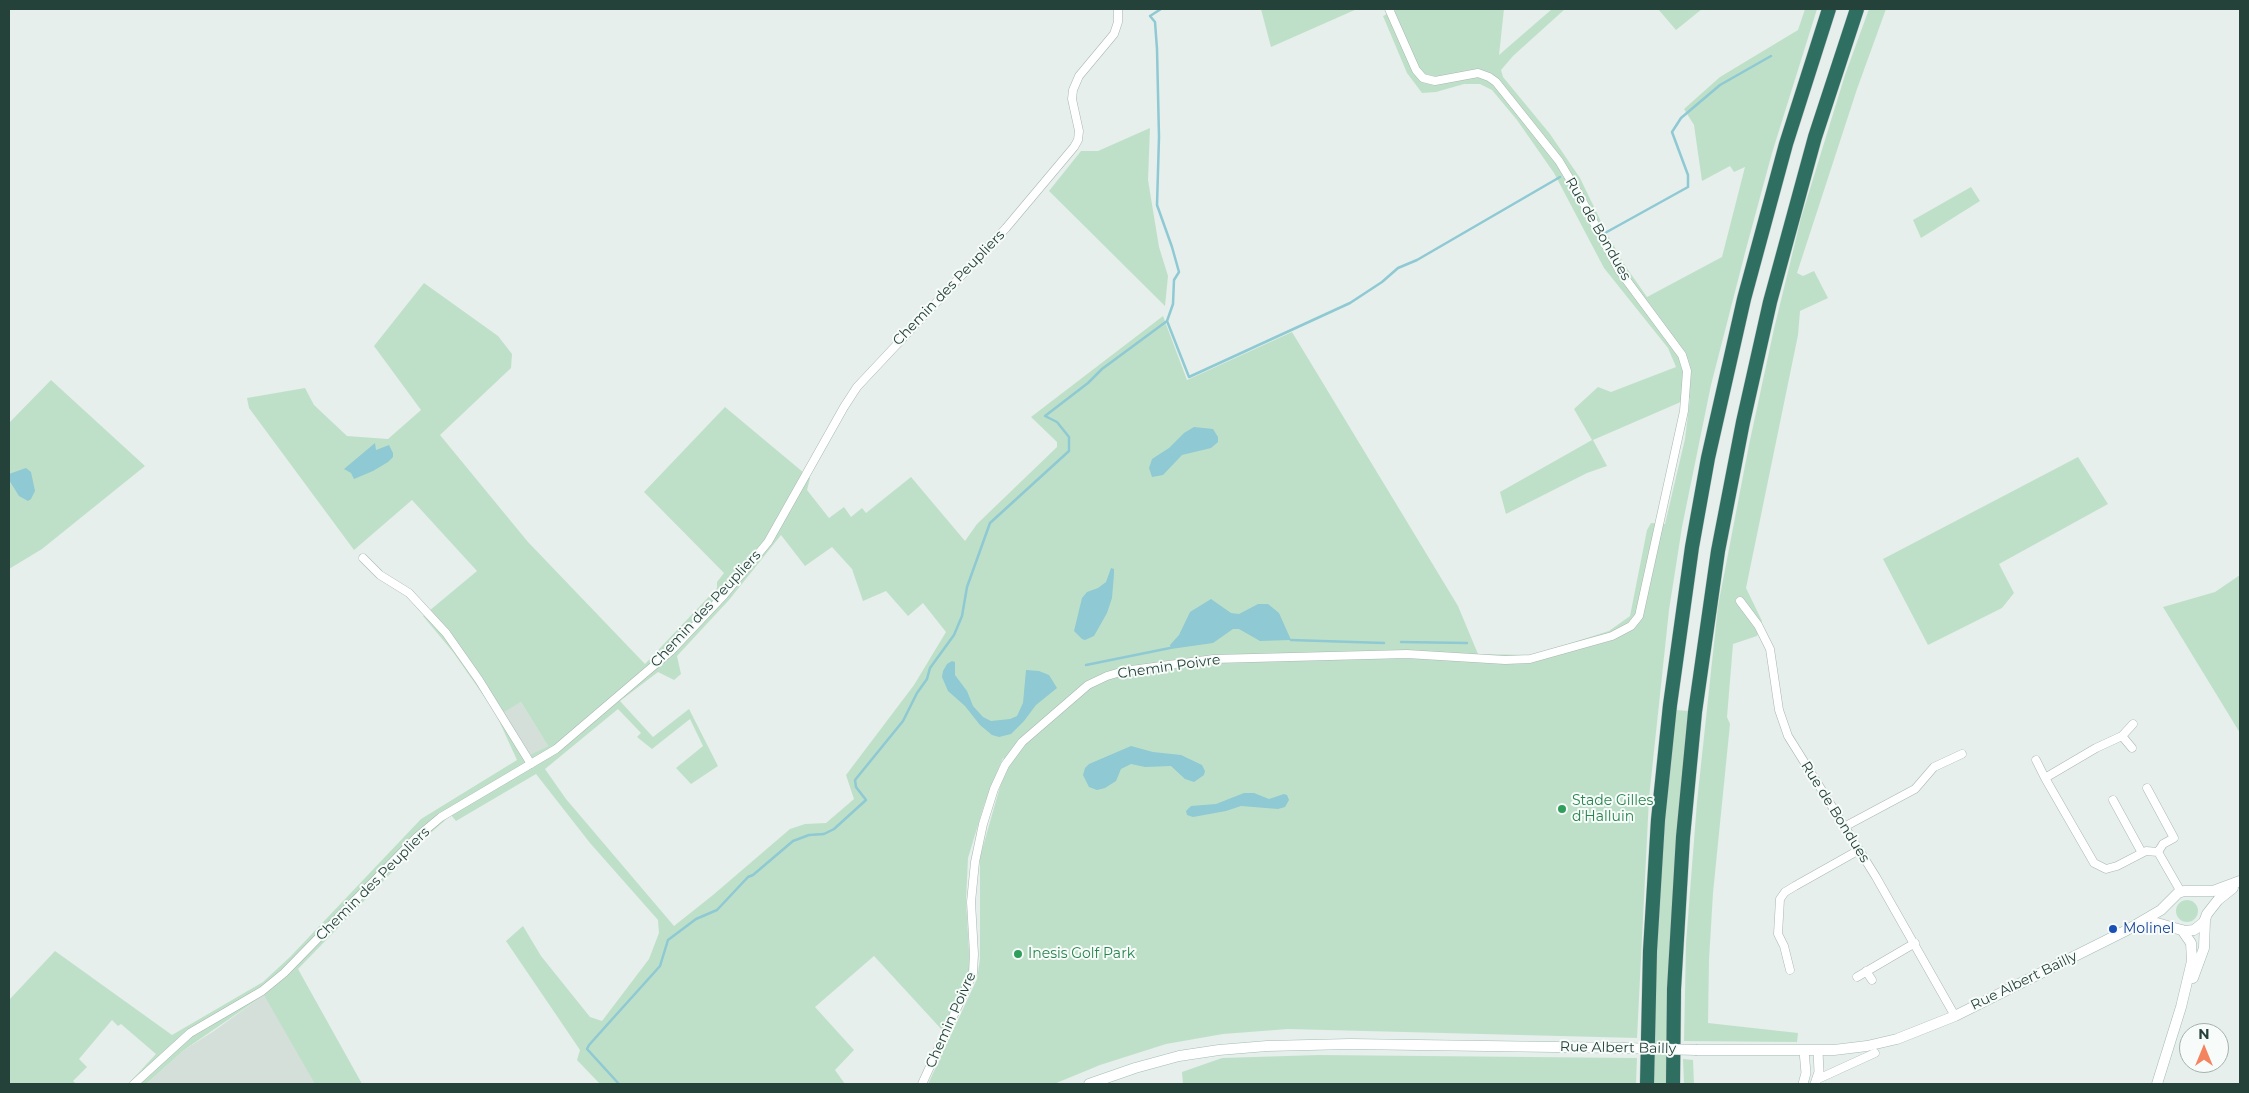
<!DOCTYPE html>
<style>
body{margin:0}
#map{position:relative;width:2249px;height:1093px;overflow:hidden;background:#e6efeb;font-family:Montserrat,sans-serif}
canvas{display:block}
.frame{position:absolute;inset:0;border:10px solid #24423a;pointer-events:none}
.north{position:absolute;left:2179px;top:1023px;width:50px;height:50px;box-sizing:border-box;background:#f7fbf9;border:1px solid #a3b1ad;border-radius:50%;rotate:0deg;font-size:14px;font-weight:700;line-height:20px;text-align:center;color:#24423a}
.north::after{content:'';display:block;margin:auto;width:18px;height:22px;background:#f4845f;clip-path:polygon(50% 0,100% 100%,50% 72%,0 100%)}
</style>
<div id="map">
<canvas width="2249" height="1093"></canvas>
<div class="frame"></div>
<div class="north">N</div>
</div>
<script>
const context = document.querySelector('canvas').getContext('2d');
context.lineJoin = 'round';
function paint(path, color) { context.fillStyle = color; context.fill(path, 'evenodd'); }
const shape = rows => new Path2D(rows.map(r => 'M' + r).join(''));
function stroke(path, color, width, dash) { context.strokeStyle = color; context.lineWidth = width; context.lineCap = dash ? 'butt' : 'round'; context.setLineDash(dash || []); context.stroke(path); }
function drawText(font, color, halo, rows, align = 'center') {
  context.font = font + ' Montserrat,sans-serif'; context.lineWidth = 4; context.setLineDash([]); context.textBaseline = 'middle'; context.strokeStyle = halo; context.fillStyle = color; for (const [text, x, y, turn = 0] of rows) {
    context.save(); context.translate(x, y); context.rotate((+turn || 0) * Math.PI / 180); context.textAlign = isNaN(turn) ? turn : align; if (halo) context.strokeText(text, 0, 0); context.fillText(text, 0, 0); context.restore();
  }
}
paint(shape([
 [521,702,548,746,529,755,503,711],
 [298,970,362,1084,146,1084,184,1050,214,1031]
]), '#d4dfda');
paint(shape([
 [1261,9,1357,9,1271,47],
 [1398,9,1504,9,1499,55,1552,9,1565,9,1513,56,1501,70,1503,77,1550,134,1580,178,1607,234,1626,267,1647,297,1722,257,1745,167,1734,172,1730,166,1702,181,1694,125,1684,109,1720,77,1798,30,1805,9,1817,9,1772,153,1746,249,1711,385,1682,527,1669,610,1649,798,1637,1038,1288,1029,1223,1034,1166,1044,1100,1065,1054,1084,928,1084,977,979,980,959,980,857,1007,762,1003,758,984,805,968,858,966,901,970,967,967,979,943,1031,874,956,815,1007,854,1050,835,1070,845,1084,600,1084,577,1060,580,1050,506,941,523,926,541,956,590,1017,602,1021,649,959,659,933,658,920,590,843,536,774,456,821,451,815,426,837,298,969,362,1084,315,1084,264,995,184,1050,146,1084,128,1084,156,1054,121,1024,118,1026,112,1020,79,1059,87,1067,73,1081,76,1084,9,1084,9,1000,55,951,172,1035,263,982,290,957,421,819,517,760,495,712,453,652,423,616,477,571,412,500,354,550,249,408,247,398,305,388,314,405,347,436,388,439,421,410,374,346,424,283,498,336,512,354,511,368,440,435,528,542,645,664,717,588,717,582,724,573,644,492,725,407,810,478,807,490,829,518,844,507,851,517,862,508,866,513,911,477,965,541,977,524,1057,447,1057,442,1031,417,1163,316,1187,380,1292,332,1458,606,1478,654,1533,655,1609,631,1630,616,1647,530,1651,523,1665,524,1685,439,1690,398,1593,440,1607,466,1587,473,1506,514,1500,492,1592,440,1574,409,1598,387,1611,392,1676,367,1668,348,1604,268,1554,173,1517,120,1492,90,1480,84,1464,84,1436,92,1422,93,1407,73,1383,16],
 [781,535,805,566,832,547,852,569,863,601,886,591,908,616,923,603,946,632,914,685,846,775,854,799,826,823,805,824,790,829,713,895,674,926,566,799,545,769,618,709,641,733,637,737,652,749,690,719,703,746,676,768,691,784,718,766,689,709,653,737,620,701,658,672,674,680,681,674,677,656,729,600],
 [521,702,548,746,529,755,504,712],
 [1658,9,1702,9,1676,30],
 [1869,9,1886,9,1857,89,1797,273,1803,276,1814,271,1828,298,1800,311,1798,335,1746,588,1762,621,1757,636,1733,644,1727,717,1730,724,1713,893,1709,960,1708,1023,1798,1033,1797,1042,1684,1041,1686,943,1697,802,1718,606,1749,445,1774,329,1801,218,1845,75],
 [1150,128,1148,180,1159,247,1168,276,1165,306,1049,191,1081,151,1098,151],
 [1971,187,1980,201,1921,238,1913,220],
 [51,380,145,466,42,549,9,569,9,423],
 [2078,457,2108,504,1999,564,2014,593,2002,608,1928,645,1883,559],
 [2240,575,2240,733,2163,607,2215,592],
 [1676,710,1689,711,1674,875,1667,1084,1653,1084,1654,986,1665,816],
 '2176 911a11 11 0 1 1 22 0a11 11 0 1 1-22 0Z',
 [1319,1055,1637,1058,1636,1084,1183,1084,1182,1072,1222,1058],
 [1683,1059,1693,1060,1694,1084,1684,1084]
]), '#bfe0c8');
paint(shape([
 [1194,427,1213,429,1218,437,1218,442,1211,448,1182,455,1163,475,1152,477,1149,468,1152,459,1169,448,1184,433],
 [375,443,376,450,389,445,393,453,393,457,388,462,373,471,354,479,351,473,344,469],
 [26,468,31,472,35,491,31,499,28,501,19,496,9,480,9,474],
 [1111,568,1114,569,1114,574,1112,598,1107,613,1094,636,1085,640,1082,639,1074,631,1082,598,1087,592,1098,588,1106,582],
 [1211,599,1231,613,1239,614,1258,604,1268,604,1279,613,1291,640,1260,641,1239,629,1233,629,1213,643,1171,649,1170,645,1179,635,1190,612],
 [952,661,955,662,955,675,967,691,973,706,983,717,991,721,1010,719,1017,716,1023,703,1026,670,1039,671,1049,675,1057,688,1036,705,1024,721,1011,734,999,737,992,735,980,725,965,706,948,691,942,677,943,671,947,664],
 [1131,746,1153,752,1181,755,1202,765,1205,771,1204,775,1194,782,1185,779,1171,766,1145,767,1131,764,1121,769,1116,781,1105,788,1097,790,1089,787,1083,775,1085,768,1089,764],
 [1244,793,1254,793,1269,799,1284,794,1287,795,1289,800,1285,807,1278,809,1241,806,1226,811,1193,817,1187,815,1186,811,1191,806,1216,804]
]), '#8ec9d4');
stroke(shape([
 [1605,233,1688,187,1688,175,1672,132,1681,118,1720,85,1771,56],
 [1167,321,1189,377,1350,303,1382,282,1398,268,1417,260,1560,177],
 [1291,640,1384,643],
 [1401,642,1467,643],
 [1086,665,1170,648],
 [619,1084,587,1049,589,1045,660,966,668,940,696,919,717,910,748,877,753,875,793,841,809,835,824,834,834,829,866,800,856,787,855,780,903,721,917,693,927,679,930,668,954,635,962,616,967,587,990,523,1069,451,1069,437,1057,422,1045,416,1088,383,1102,369,1167,321,1173,304,1174,280,1179,272,1172,247,1157,205,1159,137,1157,49,1155,22,1150,16,1161,9]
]), '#8ec9d4', 2.5);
const minor = shape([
 [363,558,380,575,409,593,446,633,479,680,531,764],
 [1740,601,1758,625,1770,649,1779,710,1788,736,1876,877,1955,1016],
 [2122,736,2132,748],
 [2036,760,2045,778,2096,748,2122,736,2133,724],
 [2045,778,2094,863,2106,869,2117,866,2146,851,2158,852,2163,844,2174,838,2147,788],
 [2113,800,2142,853],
 [1844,827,1915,789,1934,767,1962,754],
 [2158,852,2181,892],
 [1790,970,1784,946,1778,934,1780,899,1785,892,1795,886,1859,850],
 [1866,971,1872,980],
 [1857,977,1915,943],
 [1818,1079,1875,1053],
 [134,1084,190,1033,262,991,284,973,417,837,441,817,556,749,671,651,724,595,768,542,844,407,857,387,1006,228,1074,147,1078,140,1079,131,1072,99,1073,90,1079,76,1114,34,1118,22,1118,9],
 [922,1084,973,973,974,954,971,902,975,862,983,824,994,789,1005,765,1022,742,1088,685,1107,676,1124,671,1214,659,1407,654,1505,660,1530,659,1612,636,1631,626,1639,616,1684,411,1687,371,1682,355,1619,270,1577,191,1559,161,1496,82,1489,77,1478,73,1435,81,1423,78,1416,70,1389,9]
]);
const tertiary = shape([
 [1803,1084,1806,1073,1804,1051],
 [1815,1084,1819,1072,1818,1051]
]);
const secondary = shape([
 [2139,926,2157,923,2185,931,2194,930,2204,922,2207,914,2218,900,2233,888],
 [2193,978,2204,948,2205,920],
 [1697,1050,1834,1050,1867,1046,1897,1039,1955,1016,2127,930,2161,910,2178,893,2184,891,2213,891,2240,881],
 [1089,1084,1135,1068,1179,1056,1219,1050,1267,1046,1350,1044,1623,1048],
 [2157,1084,2181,1007,2192,961,2191,943,2182,930]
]);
const motorway = shape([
 [1647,1084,1650,951,1658,820,1670,705,1692,547,1708,458,1744,299,1786,144,1829,9],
 [1673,1084,1674,989,1683,837,1695,712,1718,551,1743,422,1770,302,1815,137,1857,9]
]);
stroke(minor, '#a8b8b2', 9);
stroke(tertiary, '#a8b8b2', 10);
stroke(secondary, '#a4bbb3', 11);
stroke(motorway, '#c2cac8', 15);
stroke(minor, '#fff', 8);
stroke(tertiary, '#fff', 9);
stroke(secondary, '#fff', 10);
stroke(motorway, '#2f6f62', 14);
const secondaryBridge = shape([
 [1623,1048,1697,1050]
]);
stroke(secondaryBridge, '#a4bbb3', 11, []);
stroke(secondaryBridge, '#fff', 10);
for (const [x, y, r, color] of [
 [1562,809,5,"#2e9e5b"],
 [2113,929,5,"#1a4fb4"],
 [1018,954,5,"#2e9e5b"]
]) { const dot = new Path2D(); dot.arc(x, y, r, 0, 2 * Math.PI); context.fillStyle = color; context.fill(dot); stroke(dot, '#f7fbf9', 2); }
drawText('14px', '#24423a', '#f7fbf9', [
 ["Rue de Bondues",1598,229,60],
 ["Chemin des Peupliers",949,288,-46],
 ["Chemin des Peupliers",706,609,-47],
 ["Chemin Poivre",1169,667,-8],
 ["Rue de Bondues",1835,812,58],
 ["Chemin des Peupliers",373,884,-45],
 ["Rue Albert Bailly",2024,981,-26],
 ["Chemin Poivre",951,1020,-66],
 ["Rue Albert Bailly",1618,1048,1]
]);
drawText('14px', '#27864d', '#f7fbf9', [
 ["Stade Gilles",1572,801],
 ["d'Halluin",1572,817],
 ["Inesis Golf Park",1028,954]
], 'left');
drawText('14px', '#164399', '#f7fbf9', [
 ["Molinel",2123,929]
], 'left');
</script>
